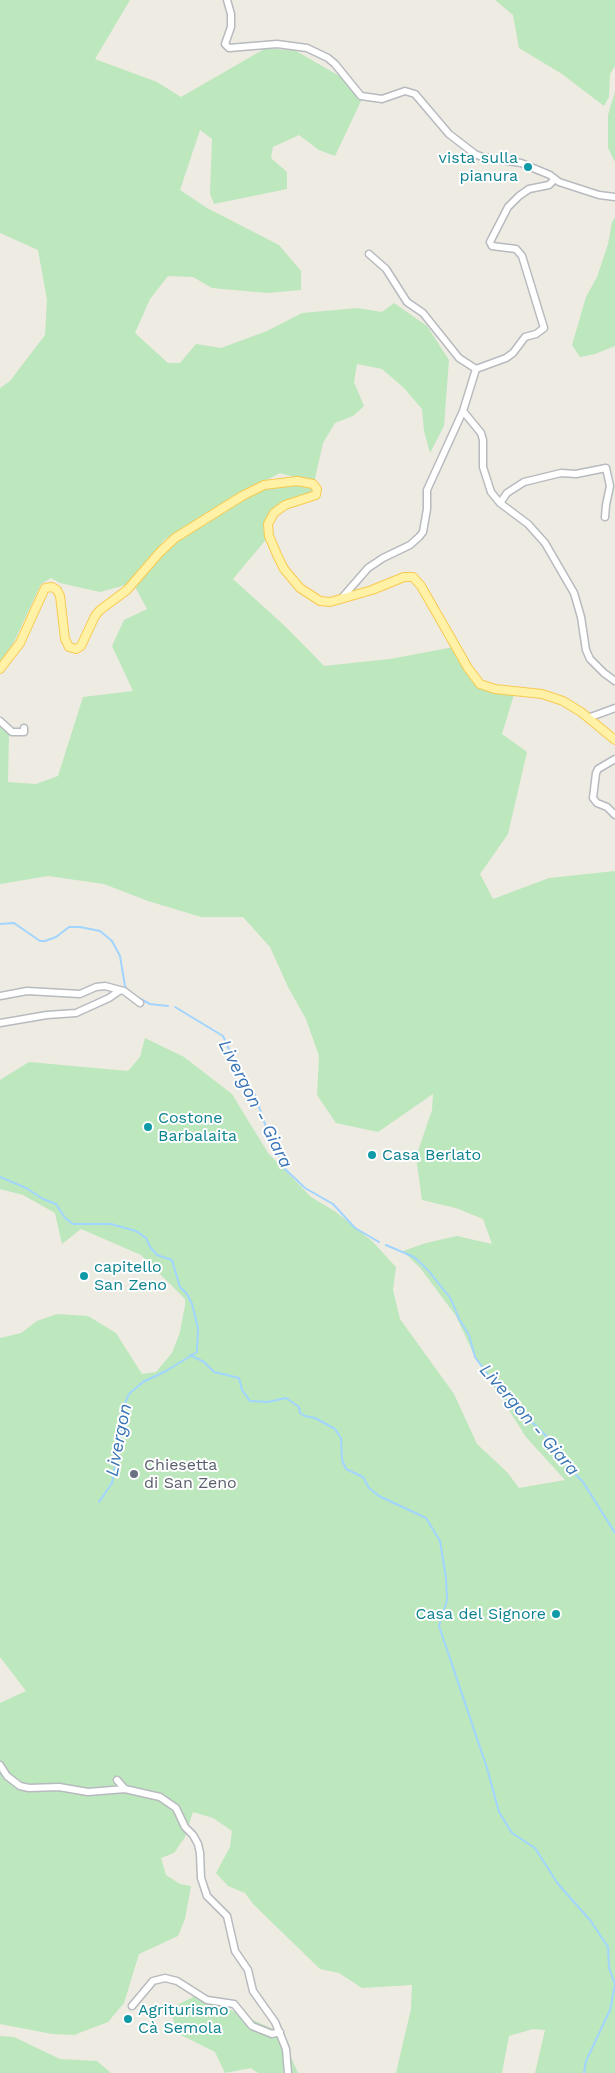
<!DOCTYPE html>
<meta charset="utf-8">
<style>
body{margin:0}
canvas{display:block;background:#eeebe2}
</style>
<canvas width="615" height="2073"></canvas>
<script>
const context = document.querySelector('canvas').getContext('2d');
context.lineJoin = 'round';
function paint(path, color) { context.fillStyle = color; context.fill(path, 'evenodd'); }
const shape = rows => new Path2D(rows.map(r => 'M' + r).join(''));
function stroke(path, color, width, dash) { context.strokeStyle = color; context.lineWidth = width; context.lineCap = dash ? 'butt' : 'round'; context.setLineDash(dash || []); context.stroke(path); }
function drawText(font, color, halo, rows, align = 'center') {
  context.font = font + ' "Work Sans",sans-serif'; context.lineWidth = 4; context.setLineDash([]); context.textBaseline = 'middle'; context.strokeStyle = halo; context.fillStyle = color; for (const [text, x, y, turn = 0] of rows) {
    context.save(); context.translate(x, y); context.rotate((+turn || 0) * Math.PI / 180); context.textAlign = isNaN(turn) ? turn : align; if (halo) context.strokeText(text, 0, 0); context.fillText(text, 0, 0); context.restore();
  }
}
paint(shape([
 [0,0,130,0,95,59,157,82,181,97,266,48,296,51,350,82,362,99,335,156,319,150,299,135,273,147,271,158,287,172,287,189,214,204,210,194,212,139,200,130,180,190,207,208,279,245,301,271,301,290,267,293,212,288,193,277,168,276,150,299,135,333,168,363,180,363,196,344,221,348,267,331,302,313,358,308,382,312,394,303,427,326,449,360,444,426,430,453,424,431,422,409,404,388,382,369,357,364,354,382,364,406,353,416,335,423,323,443,314,483,280,473,217,506,164,540,139,576,160,552,264,485,297,481,311,486,314,491,312,497,274,513,269,536,233,579,287,628,324,666,390,659,459,646,475,674,485,683,516,688,502,734,527,752,508,834,480,874,493,899,549,878,615,871,615,2073,535,2073,545,2030,533,2029,509,2036,502,2073,396,2073,411,2009,412,1985,362,1988,339,1973,320,1969,253,1904,245,1893,228,1886,216,1873,230,1847,232,1831,213,1818,193,1812,185,1837,174,1853,161,1858,166,1875,180,1884,191,1886,185,1919,178,1936,139,1954,124,2003,108,2022,74,2035,52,2034,0,2024,0,1703,26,1691,0,1657,0,1338,21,1333,37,1321,57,1314,88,1316,116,1333,142,1374,156,1372,172,1353,180,1332,185,1305,185,1299,141,1255,81,1229,62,1244,55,1213,23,1195,0,1189,0,1080,29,1062,128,1071,140,1057,145,1038,184,1057,232,1094,268,1153,311,1197,336,1212,372,1241,396,1267,393,1290,400,1319,454,1394,477,1444,507,1472,519,1488,565,1480,526,1437,475,1357,456,1316,421,1269,403,1251,426,1243,457,1236,492,1244,483,1219,456,1208,422,1200,416,1157,432,1110,433,1094,378,1132,336,1123,317,1095,319,1056,306,1019,288,987,270,947,243,917,201,917,148,901,104,884,48,876,0,884,0,726,9,732,8,782,36,784,58,776,83,697,133,691,112,646,124,620,147,609,133,583,100,592,60,583,51,578,41,584,14,642,0,662,0,388,10,381,45,335,47,300,38,250,0,233],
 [495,0,615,0,615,66,610,74,609,97,604,106,562,74,519,48,513,15],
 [615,91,615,162,608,148,608,115],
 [615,217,615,346,595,354,580,357,572,345,586,297,597,277,608,244,612,222],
 [197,1995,280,2032,298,2073,258,2073,251,2068,225,2073,215,2052,179,2034,169,2009],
 [0,2036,14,2037,60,2059,97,2061,111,2073,0,2073]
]), '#bde7bd');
stroke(shape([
 [0,924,14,923,40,941,45,941,56,937,69,927,80,927,100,931,112,941,120,956,125,986,127,990],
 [133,995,150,1004,168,1006],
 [175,1007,223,1036,238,1069,255,1095,269,1136,285,1169,305,1188,333,1204,355,1228,379,1242],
 [0,1177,26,1188,43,1199,56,1204,65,1218,73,1224,111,1224,136,1231,146,1238,150,1247,157,1255,172,1260,180,1287,187,1294,192,1304,198,1328,197,1352,166,1371,143,1382,129,1394,123,1408,120,1441,112,1483,99,1502],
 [386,1245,414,1257,428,1270,451,1299,459,1319,469,1335,475,1357,496,1386,558,1448,566,1464,583,1482,615,1533],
 [190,1355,204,1362,214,1372,239,1378,242,1390,250,1401,268,1402,286,1398,299,1407,300,1413,305,1416,315,1418,335,1429,341,1438,342,1460,346,1469,363,1477,369,1488,379,1496,426,1518,440,1541,446,1578,447,1600,439,1626,487,1768,499,1812,512,1833,535,1848,558,1884,590,1920,608,1947,609,1968,615,1984],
 [584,2073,586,2061,610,2010,615,1985]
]), '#a1d5ff', 2);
const minor = shape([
 [227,0,231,14,231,27,225,44,229,48,277,44,307,48,328,58,335,64,361,96,382,99,405,91,415,94,449,134,475,154,482,157,521,163,550,175,559,182,599,195,615,197],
 [554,180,549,185,529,189,519,196,508,207,490,242,492,246,516,249,522,256,544,328,536,334,525,337,513,353,506,358,476,369,463,411,481,433,483,440,483,467,491,492,500,503,528,524,545,543,574,593,581,617,586,650,590,659,604,673,615,681],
 [369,254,386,269,407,302,423,313,459,358,476,369],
 [500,503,507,493,524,482,561,473,576,474,606,468,610,486,606,505,605,517],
 [341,599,368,568,383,558,410,545,419,537,423,532,427,509,427,490,463,411],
 [588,718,615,708],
 [0,721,12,732,24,732,24,728],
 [615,759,598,769,596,773,593,798,597,803,607,807,615,815],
 [0,996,27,991,80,994,96,987,105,986,124,991,140,1003],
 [0,1023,47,1015,76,1013,109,998,119,991],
 [0,1765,7,1776,20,1786,29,1788,59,1787,88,1792,125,1789,160,1797,176,1808,185,1827,193,1835,198,1844,200,1853,201,1878,207,1896,227,1916,235,1951,248,1970,253,1991,275,2022,282,2039,286,2049,288,2073],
 [117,1780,125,1789],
 [132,2006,153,1981,165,1978,177,1981,207,2000,234,2004,252,2026,272,2034,280,2032]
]);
const major = shape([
 [0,669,20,643,45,588,52,587,57,590,60,596,65,639,69,647,76,649,81,646,95,616,100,610,127,590,160,552,175,538,242,496,264,485,297,481,313,484,317,489,316,495,285,505,274,513,268,524,269,536,278,557,284,569,300,588,320,601,330,602,372,590,404,577,413,577,421,586,468,668,480,684,495,689,542,694,563,701,581,712,615,740]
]);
stroke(minor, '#b7babf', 9);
stroke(major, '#f8ca51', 10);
stroke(minor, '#fff', 6);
stroke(major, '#fff1a6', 8);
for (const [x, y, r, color] of [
 [528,167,5,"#0f9aa8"],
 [148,1127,5,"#0f9aa8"],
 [372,1155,5,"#0f9aa8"],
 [84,1276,5,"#0f9aa8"],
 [134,1474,5,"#6b7280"],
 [556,1614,5,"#0f9aa8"],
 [128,2019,5,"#0f9aa8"]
]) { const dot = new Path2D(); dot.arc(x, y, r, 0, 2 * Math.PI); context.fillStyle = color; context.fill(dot); stroke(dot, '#fff', 2); }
drawText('16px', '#0d838f', '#fff', [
 ["vista sulla",518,158,"right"],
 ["pianura",518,176,"right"],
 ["Costone",158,1118],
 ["Barbalaita",158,1136],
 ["Casa Berlato",382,1155],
 ["capitello",94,1267],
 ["San Zeno",94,1285],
 ["Casa del Signore",546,1614,"right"],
 ["Agriturismo",138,2010],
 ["Cà Semola",138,2028]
], 'left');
drawText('16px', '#5b616d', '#fff', [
 ["Chiesetta",144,1465],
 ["di San Zeno",144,1483]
], 'left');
drawText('italic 18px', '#3a75b6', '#fff', [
 ["Livergon - Giara",255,1104,63],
 ["Livergon - Giara",529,1420,49],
 ["Livergon",119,1440,-79]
]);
</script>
